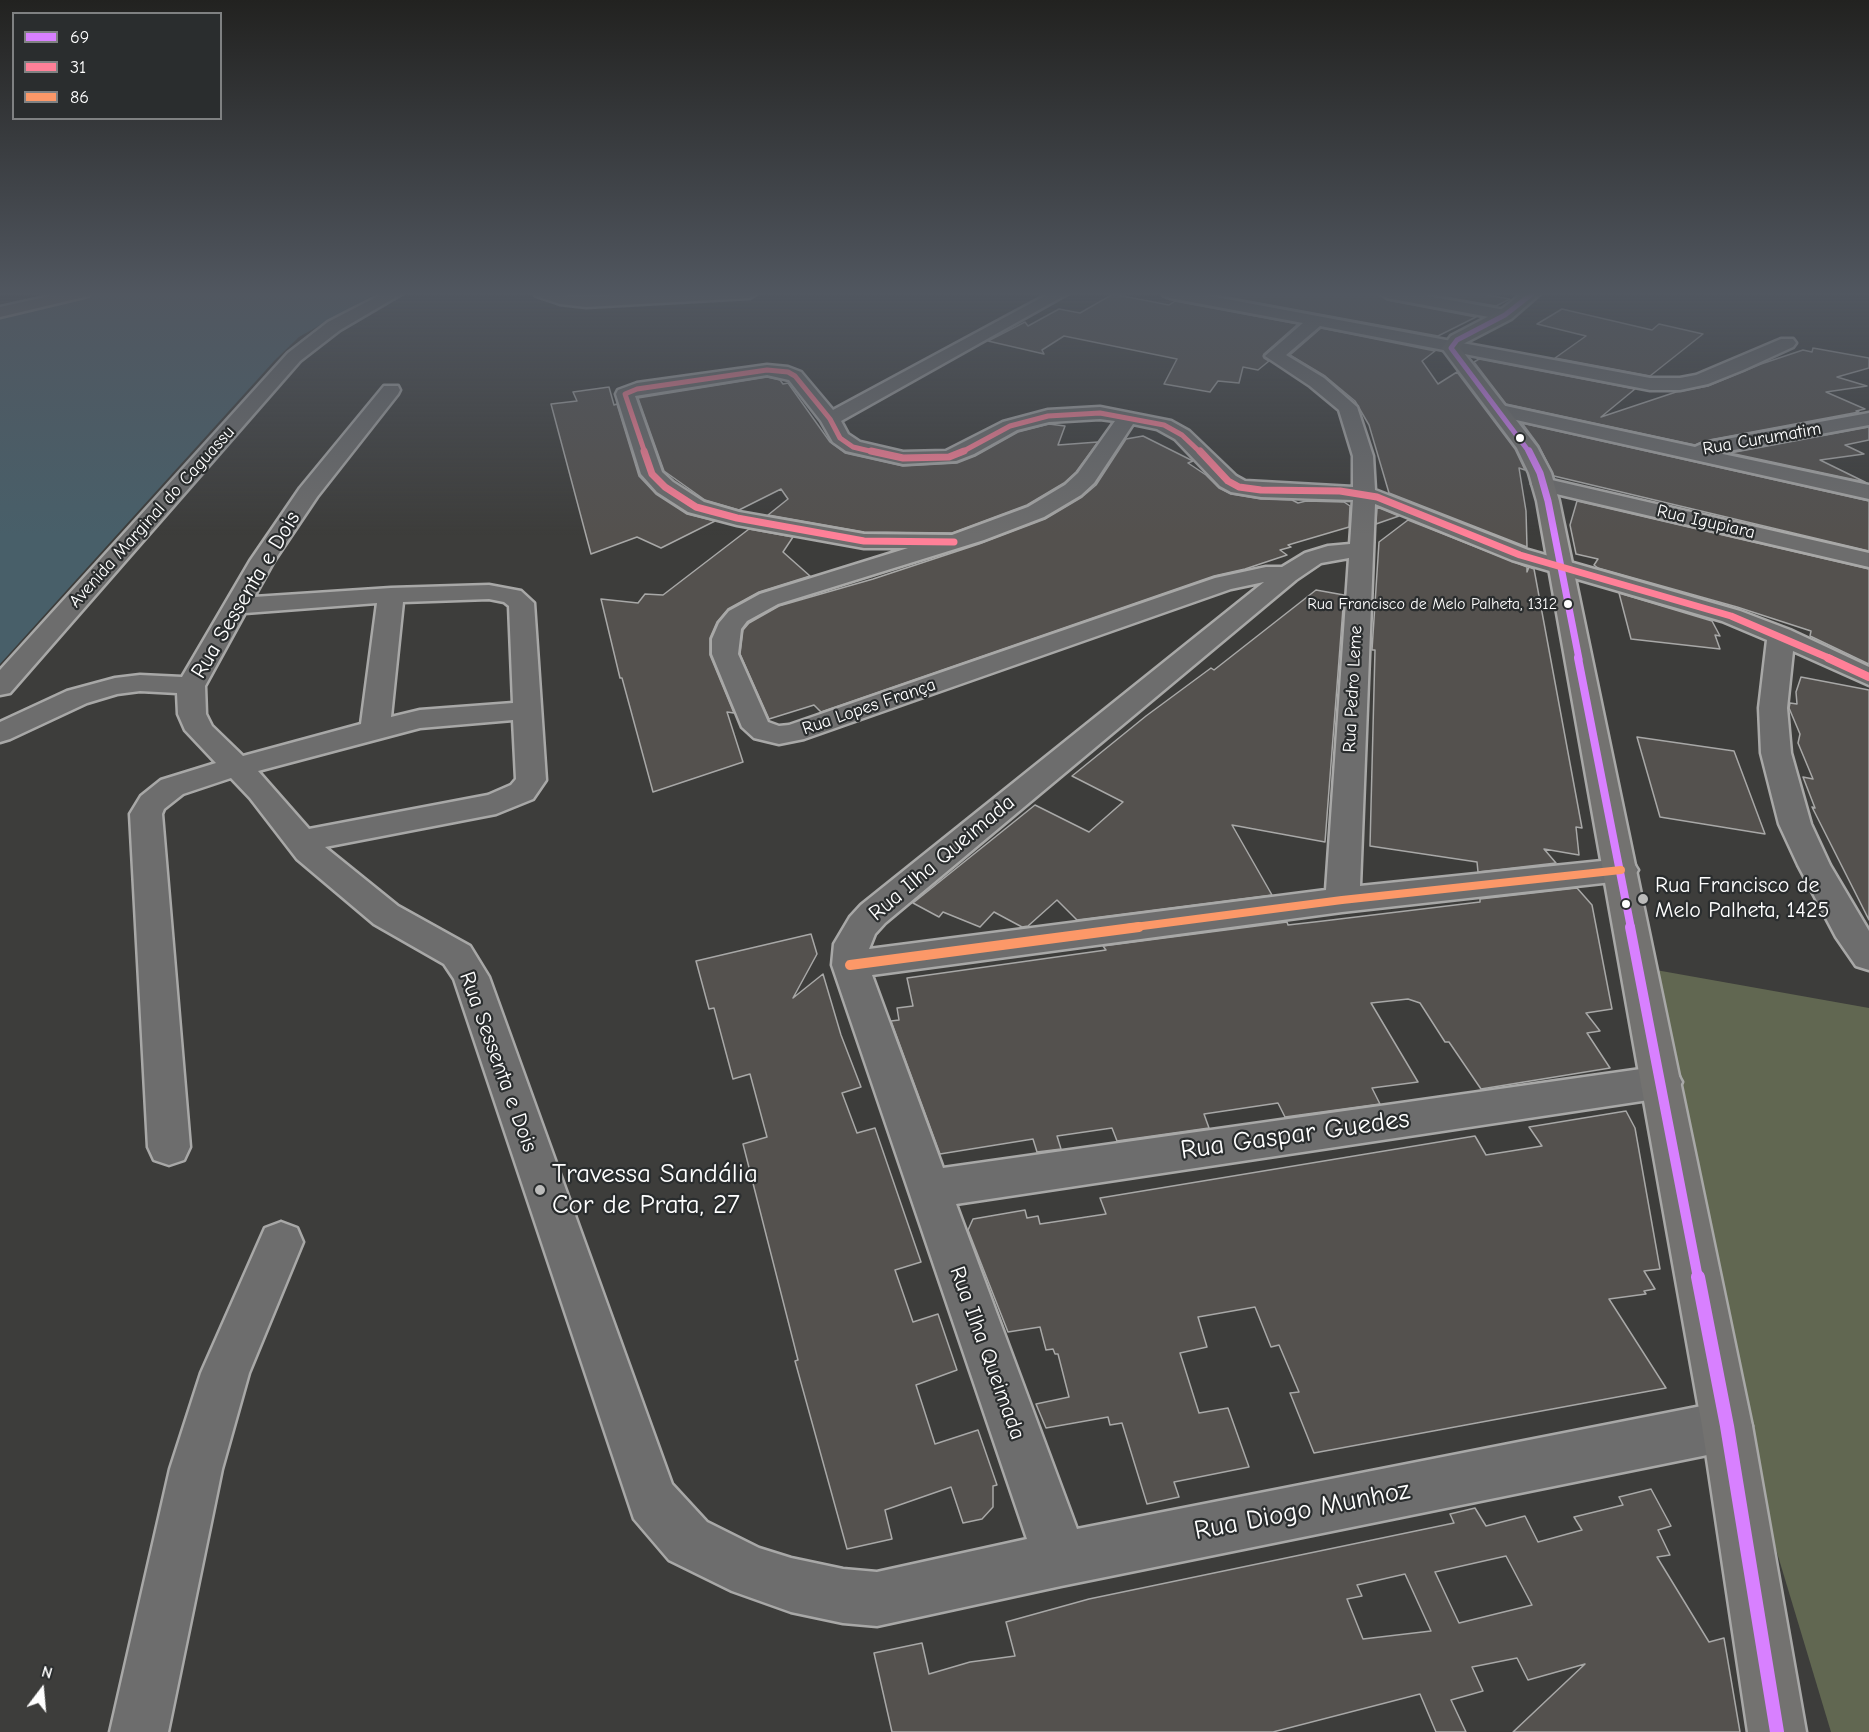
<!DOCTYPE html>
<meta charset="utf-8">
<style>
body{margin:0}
#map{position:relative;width:1869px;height:1732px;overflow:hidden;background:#3d3d3b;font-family:"Comic Neue",sans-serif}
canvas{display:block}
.legend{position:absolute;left:12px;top:12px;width:210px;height:108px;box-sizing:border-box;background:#2a2d2e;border:2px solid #7f8182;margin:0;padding:8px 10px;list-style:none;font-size:18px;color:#fff}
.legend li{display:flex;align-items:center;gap:12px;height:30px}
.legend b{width:30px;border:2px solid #7f8182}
.north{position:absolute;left:12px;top:1660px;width:60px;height:60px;-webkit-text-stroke:4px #2a2d2e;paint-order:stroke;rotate:16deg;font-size:16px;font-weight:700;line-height:24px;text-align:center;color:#fff}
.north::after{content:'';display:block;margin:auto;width:21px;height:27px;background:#fff;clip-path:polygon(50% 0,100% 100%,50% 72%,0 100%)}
</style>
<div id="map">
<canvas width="1869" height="1732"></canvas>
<ul class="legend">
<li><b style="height:8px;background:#d880ff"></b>69</li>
<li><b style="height:8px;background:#ff8098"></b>31</li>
<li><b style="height:8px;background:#fc9868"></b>86</li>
</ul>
<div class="north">N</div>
</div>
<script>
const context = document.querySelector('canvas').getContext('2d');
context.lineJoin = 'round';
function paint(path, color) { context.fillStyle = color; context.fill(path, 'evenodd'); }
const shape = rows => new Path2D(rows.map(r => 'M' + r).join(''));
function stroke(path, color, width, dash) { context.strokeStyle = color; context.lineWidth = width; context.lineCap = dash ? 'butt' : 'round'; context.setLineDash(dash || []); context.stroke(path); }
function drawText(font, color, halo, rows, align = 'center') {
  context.font = font + ' "Comic Neue",sans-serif'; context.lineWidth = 4.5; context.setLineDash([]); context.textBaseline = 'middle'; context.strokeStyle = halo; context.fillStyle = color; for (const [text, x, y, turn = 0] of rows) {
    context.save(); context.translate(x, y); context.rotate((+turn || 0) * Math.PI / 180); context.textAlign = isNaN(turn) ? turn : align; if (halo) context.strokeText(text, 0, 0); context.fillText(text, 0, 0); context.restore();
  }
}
paint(shape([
 [1639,967,1869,1008,1869,1732,1831,1732,1707,1320]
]), '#616751');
paint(shape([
 [98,293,377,293,299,337,275,360,0,664,0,314]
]), '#485f69');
const building = shape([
 [1205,293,1377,293,1387,300,1476,317,1438,336,1205,293],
 [1422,293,1475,293,1510,299,1496,306,1422,293],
 [1113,294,1169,305,1175,301,1298,324,1264,354,1264,358,1269,361,1258,370,1243,367,1239,383,1218,381,1210,392,1164,384,1177,359,1064,336,1042,350,1044,354,988,341,1025,322,1028,326,1059,309,1080,313,1113,294],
 [1562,309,1652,330,1659,324,1703,334,1650,376,1555,358,1586,336,1537,324,1562,309],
 [1321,328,1435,351,1422,361,1438,384,1457,372,1515,449,1525,470,1519,468,1526,511,1527,547,1389,493,1369,425,1355,401,1325,376,1290,355,1321,328],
 [1813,348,1869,358,1869,368,1837,377,1867,386,1826,392,1865,409,1856,411,1859,412,1704,441,1695,445,1506,404,1474,362,1479,359,1635,389,1601,417,1676,392,1708,386,1761,364,1803,350,1812,352,1813,348],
 [767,377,780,380,783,384,788,383,830,442,845,453,903,466,957,463,975,456,1018,432,1049,424,1065,426,1058,445,1098,442,1076,472,1064,483,1027,505,952,533,864,532,768,515,788,499,781,489,739,510,705,500,664,471,638,398,767,377],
 [609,387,614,405,617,404,639,476,656,494,687,514,715,521,661,548,637,537,591,554,551,404,577,401,573,392,609,387],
 [1522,423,1869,501,1869,551,1554,476,1539,446,1522,423],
 [1869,427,1869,440,1845,445,1864,454,1820,460,1865,482,1730,453,1869,427],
 [1143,436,1193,461,1188,463,1206,475,1219,488,1231,494,1261,499,1292,500,1298,503,1306,501,1344,502,1350,506,1349,527,1288,545,1291,547,1280,550,1287,555,1245,569,1214,576,821,712,814,705,769,719,740,654,743,630,749,623,779,606,873,579,979,544,1045,519,1082,497,1096,485,1126,439,1143,436],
 [1577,501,1869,569,1869,664,1810,636,1811,631,1737,607,1598,568,1594,565,1598,559,1576,554,1570,525,1577,501],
 [1377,507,1399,516,1376,524,1377,507],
 [1408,520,1527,567,1527,572,1529,567,1534,569,1582,828,1576,827,1579,855,1544,849,1556,863,1478,872,1477,862,1370,846,1375,650,1372,650,1379,542,1408,520],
 [749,529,793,537,783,552,810,576,759,592,728,609,717,622,710,638,710,655,734,713,727,712,743,762,653,792,622,678,620,678,601,599,638,603,645,594,663,595,749,529],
 [1316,590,1344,595,1325,842,1232,825,1272,895,1077,920,1057,900,1028,926,1022,927,994,912,980,927,943,912,939,917,913,903,1035,805,1089,832,1123,802,1072,776,1146,716,1211,668,1214,670,1316,590],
 [1619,593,1712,621,1720,636,1715,635,1720,649,1631,639,1619,593],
 [1801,677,1869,690,1869,920,1812,807,1815,808,1803,777,1813,779,1798,743,1800,734,1789,708,1790,703,1797,704,1796,692,1801,677],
 [1637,737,1734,751,1765,834,1660,817,1637,737],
 [1577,888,1592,905,1612,1009,1586,1013,1600,1031,1587,1033,1610,1068,1481,1089,1449,1042,1445,1042,1420,1003,1408,999,1371,1003,1418,1082,1372,1088,1380,1104,1285,1117,1278,1103,1204,1114,1209,1128,1117,1141,1112,1128,1057,1136,1061,1149,1037,1152,1033,1139,940,1154,891,1021,899,1020,897,1008,913,1006,907,978,1106,950,1103,946,1287,922,1288,925,1323,921,1480,902,1480,899,1577,888],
 [811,934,817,954,793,998,823,974,841,1035,861,1087,842,1093,857,1133,875,1128,921,1262,895,1270,913,1322,938,1314,957,1370,916,1385,935,1444,978,1430,997,1485,993,1486,993,1507,982,1519,963,1523,951,1487,885,1510,892,1539,847,1549,795,1361,798,1360,743,1144,767,1137,750,1074,733,1079,714,1008,709,1009,696,961,811,934],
 [1626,1111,1635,1128,1660,1269,1644,1271,1655,1289,1644,1291,1646,1294,1609,1299,1666,1388,1314,1453,1290,1393,1299,1392,1279,1345,1271,1347,1255,1307,1198,1317,1207,1347,1180,1353,1199,1413,1228,1408,1249,1467,1174,1482,1179,1497,1147,1504,1122,1423,1110,1425,1108,1417,1046,1428,1036,1404,1069,1397,1058,1354,1055,1354,1053,1349,1046,1350,1040,1327,1008,1332,968,1230,973,1219,1025,1210,1027,1218,1038,1216,1040,1224,1106,1214,1100,1198,1475,1136,1486,1155,1542,1146,1529,1127,1626,1111],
 [1651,1489,1671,1526,1658,1530,1670,1555,1657,1557,1709,1642,1724,1638,1740,1732,1513,1732,1585,1664,1528,1680,1517,1658,1472,1667,1483,1691,1451,1700,1466,1732,1436,1732,1420,1694,1273,1732,892,1732,874,1653,922,1643,929,1674,970,1662,1015,1656,1006,1622,1089,1599,1454,1523,1450,1514,1475,1508,1486,1526,1525,1516,1538,1542,1582,1530,1574,1517,1623,1505,1619,1497,1651,1489],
 [1506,1556,1532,1605,1459,1623,1435,1572,1506,1556],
 [1405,1574,1431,1631,1363,1639,1347,1599,1362,1596,1357,1585,1405,1574]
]);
paint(building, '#54514e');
stroke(building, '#a8a8a7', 1.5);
const minor = shape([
 [63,293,90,293,88,296,0,317,0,307,63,293],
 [384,293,403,293,340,330,300,361,10,693,0,695,0,670,288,353,328,322,384,293],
 [534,293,557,293,568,296,586,297,668,293,758,293,750,298,586,307,560,304,536,296,534,293],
 [1050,293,1069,293,841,421,848,434,860,442,903,452,946,451,1003,422,1048,410,1100,407,1171,421,1189,431,1236,476,1245,481,1353,487,1353,456,1339,410,1310,386,1265,356,1303,323,1170,298,1164,296,1162,293,1194,293,1650,378,1680,378,1696,375,1781,339,1793,339,1796,343,1793,347,1743,370,1708,384,1680,390,1650,390,1320,326,1286,355,1324,378,1357,407,1373,456,1375,490,1528,550,1740,611,1790,630,1869,667,1869,685,1793,651,1787,708,1791,753,1811,824,1830,865,1869,931,1869,970,1856,966,1836,937,1798,865,1779,824,1761,753,1759,708,1767,640,1722,621,1512,560,1375,504,1360,886,1621,859,1633,862,1638,870,1633,878,1621,881,1342,912,872,975,943,1168,1662,1066,1676,1071,1682,1082,1676,1093,1662,1098,956,1204,1077,1529,1727,1401,1745,1408,1752,1426,1745,1444,1727,1451,1061,1586,877,1626,843,1623,791,1612,732,1591,669,1560,634,1519,454,979,444,964,374,924,297,859,250,798,231,778,183,794,164,809,162,814,190,1147,184,1160,169,1165,154,1160,148,1147,130,814,141,796,161,780,216,763,185,730,178,714,177,693,140,691,117,694,87,703,10,739,0,742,0,722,67,691,115,678,140,675,182,677,250,561,300,488,384,386,398,386,400,390,398,394,317,497,274,561,254,597,391,588,489,585,521,591,534,603,546,780,533,799,496,814,325,847,398,906,470,946,489,977,672,1484,707,1522,759,1548,791,1558,843,1569,877,1572,1027,1539,832,965,834,944,850,917,861,905,1264,582,1231,589,804,739,779,744,754,738,742,727,712,654,712,639,719,623,729,611,760,594,908,548,864,548,737,525,688,512,657,492,641,474,616,394,618,390,637,383,767,365,788,367,801,372,833,410,1050,293],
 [767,375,789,380,821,421,833,442,846,451,903,464,956,461,974,454,1017,430,1049,422,1100,419,1115,421,1078,473,1065,485,1028,507,952,535,864,534,739,512,704,502,673,482,662,472,635,396,767,375],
 [1133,424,1157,429,1175,439,1220,486,1231,492,1261,497,1353,500,1350,544,1328,546,1305,553,1282,567,1266,567,1215,578,789,725,779,726,768,722,738,654,741,629,747,621,778,604,984,540,1044,517,1081,495,1094,483,1133,424],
 [1349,558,1326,890,869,949,875,934,885,923,1296,580,1321,563,1349,558],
 [489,599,504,602,509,606,513,703,420,710,391,717,403,602,489,599],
 [377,603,361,724,243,756,212,726,206,714,205,686,245,613,377,603],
 [513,720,516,779,511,785,488,795,309,829,258,771,420,728,513,720],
 [1379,293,1411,293,1505,310,1513,315,1505,320,1387,298,1379,293],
 [1501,405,1695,447,1704,443,1869,413,1869,425,1718,453,1869,485,1869,499,1494,415,1491,411,1494,407,1501,405],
 [1543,478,1869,553,1869,567,1535,489,1532,484,1535,479,1543,478],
 [281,1222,297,1228,303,1242,249,1373,222,1469,168,1732,110,1732,170,1469,201,1373,265,1228,281,1222]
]);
const major = shape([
 [1523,293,1541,293,1511,319,1463,344,1460,348,1537,447,1551,473,1559,501,1752,1426,1806,1732,1748,1732,1702,1426,1537,501,1529,473,1517,448,1442,348,1451,336,1499,311,1523,293]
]);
stroke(minor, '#a8a8a7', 5);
stroke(major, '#a8a8a7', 5);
paint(minor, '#6d6d6d');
paint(major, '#737270');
stroke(shape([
 [1530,453,1451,348,1457,340,1505,315,1533,293]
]), '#d880ff', 5);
stroke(shape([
 [1529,451,1540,473,1548,501,1579,659]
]), '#d880ff', 7);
stroke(shape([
 [1578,658,1631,928]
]), '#d880ff', 8);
stroke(shape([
 [1630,927,1698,1278]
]), '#d880ff', 10);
stroke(shape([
 [1698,1277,1727,1426,1777,1732]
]), '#d880ff', 14);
stroke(shape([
 [645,453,625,394,637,389,767,370,788,372,795,376,830,419,840,438,853,447,878,453],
 [960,453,1010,426,1048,416,1100,413,1164,425,1182,435,1201,453]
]), '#ff8098', 5);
stroke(shape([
 [644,451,652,474,665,487,696,507,737,518,864,541,954,542],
 [871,451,903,458,949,457,964,451],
 [1200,451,1228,481,1239,487,1261,490,1340,491,1377,497,1520,555,1731,616,1831,659]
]), '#ff8098', 7);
stroke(shape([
 [1828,658,1869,677]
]), '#ff8098', 8);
stroke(shape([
 [1127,928,1342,900,1621,870]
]), '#fc9868', 8);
stroke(shape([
 [850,965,1139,927]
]), '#fc9868', 10);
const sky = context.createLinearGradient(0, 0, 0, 535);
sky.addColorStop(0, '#222220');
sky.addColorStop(0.55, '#515760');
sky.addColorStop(1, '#51576000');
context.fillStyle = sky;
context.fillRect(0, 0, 1869, 535);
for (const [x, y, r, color] of [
 [1520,438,5,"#fff"],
 [1568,604,5,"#fff"],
 [1643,899,6,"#bbbbba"],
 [1626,904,5,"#fff"],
 [540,1190,6,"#bbbbba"]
]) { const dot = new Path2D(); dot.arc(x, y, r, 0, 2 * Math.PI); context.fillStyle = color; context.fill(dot); stroke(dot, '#2a2d2e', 2); }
drawText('16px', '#fff', '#2a2d2e', [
 ["Rua Francisco de Melo Palheta, 1312",1557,604]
], 'right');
drawText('18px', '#fff', '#2a2d2e', [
 ["Rua Curumatim",1762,439,-10],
 ["Avenida Marginal do Caguassu",152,517,-48],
 ["Rua Igupiara",1706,522,13],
 ["Rua Pedro Leme",1353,689,-87],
 ["Rua Lopes França",869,707,-19]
]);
drawText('22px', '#fff', '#2a2d2e', [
 ["Rua Sessenta e Dois",246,595,-59],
 ["Rua Ilha Queimada",942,858,-40],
 ["Rua Sessenta e Dois",498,1062,70],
 ["Rua Ilha Queimada",987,1353,70]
]);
drawText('22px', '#fff', '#2a2d2e', [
 ["Rua Francisco de",1655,886],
 ["Melo Palheta, 1425",1655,911]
], 'left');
drawText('27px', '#fff', '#2a2d2e', [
 ["Rua Gaspar Guedes",1295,1135,-8],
 ["Rua Diogo Munhoz",1302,1511,-11]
]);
drawText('27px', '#fff', '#2a2d2e', [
 ["Travessa Sandália",552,1174],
 ["Cor de Prata, 27",552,1205]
], 'left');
</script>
